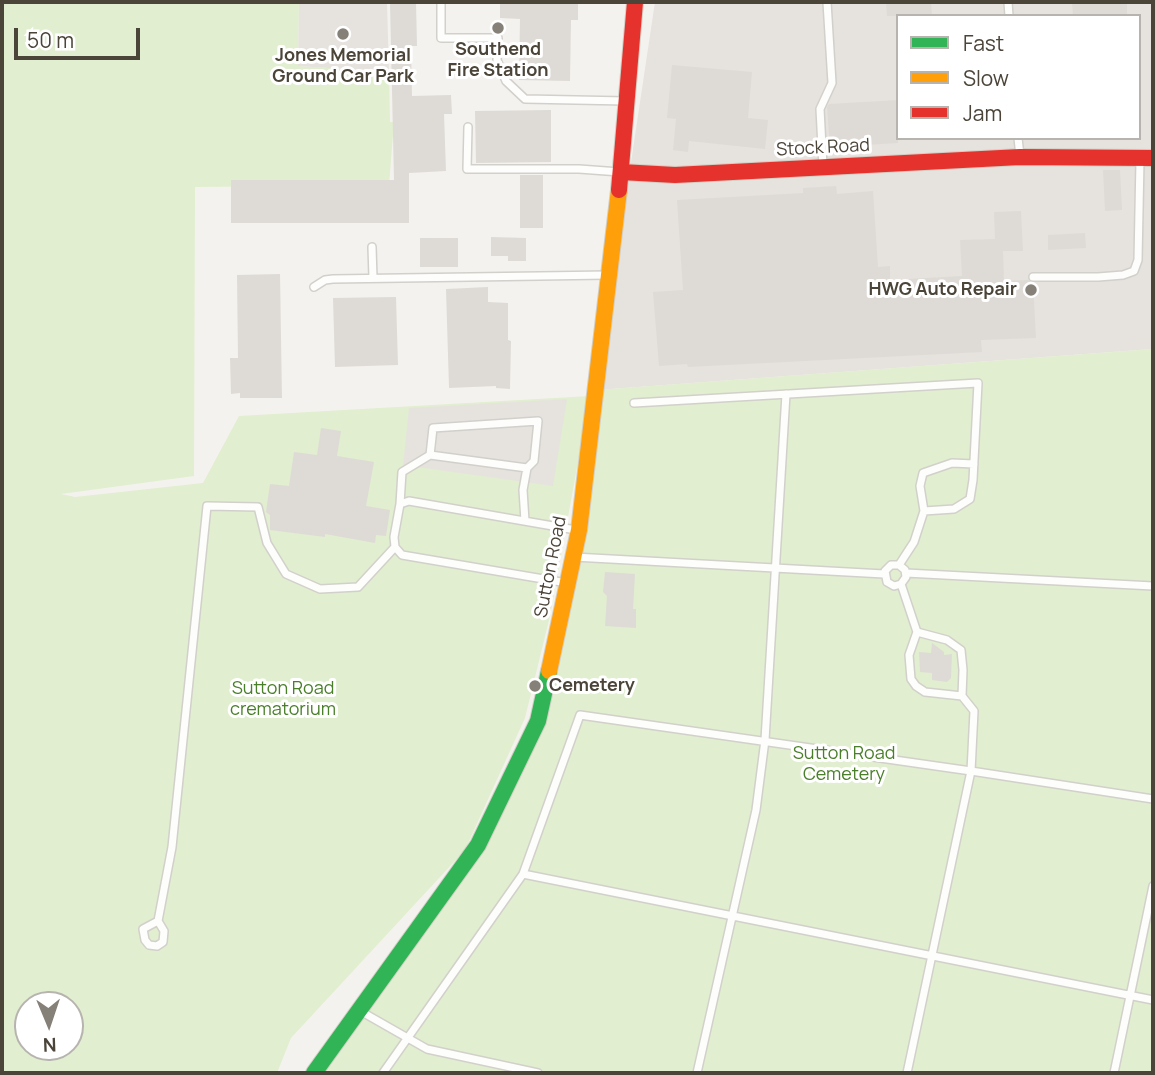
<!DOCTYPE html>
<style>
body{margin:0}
#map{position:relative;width:1155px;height:1075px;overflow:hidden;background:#f4f2ee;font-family:Manrope,sans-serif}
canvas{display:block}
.frame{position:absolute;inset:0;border:4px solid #4b4439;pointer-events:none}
.legend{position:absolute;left:896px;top:14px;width:245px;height:126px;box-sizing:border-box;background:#fff;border:2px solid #b7b4b0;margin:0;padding:9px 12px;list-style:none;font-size:21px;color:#4b4439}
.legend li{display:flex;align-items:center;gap:14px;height:35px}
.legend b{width:35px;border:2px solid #b7b4b0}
.north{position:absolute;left:14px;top:991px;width:70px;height:70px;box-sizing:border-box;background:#fff;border:2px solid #b7b4b0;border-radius:50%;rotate:178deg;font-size:19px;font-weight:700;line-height:28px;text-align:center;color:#4b4439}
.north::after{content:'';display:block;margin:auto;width:24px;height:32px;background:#868178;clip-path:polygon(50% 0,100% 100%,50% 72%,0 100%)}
.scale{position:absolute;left:14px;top:28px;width:126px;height:32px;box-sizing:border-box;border:4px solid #4b4439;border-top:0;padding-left:9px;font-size:21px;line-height:24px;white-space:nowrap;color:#4b4439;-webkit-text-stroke:5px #fff;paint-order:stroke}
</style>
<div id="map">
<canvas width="1155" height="1075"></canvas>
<div class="frame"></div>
<ul class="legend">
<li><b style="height:9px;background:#30b455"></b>Fast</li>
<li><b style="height:9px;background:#ff9f0a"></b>Slow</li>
<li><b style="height:9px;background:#e5322d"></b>Jam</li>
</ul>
<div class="north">N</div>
<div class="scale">50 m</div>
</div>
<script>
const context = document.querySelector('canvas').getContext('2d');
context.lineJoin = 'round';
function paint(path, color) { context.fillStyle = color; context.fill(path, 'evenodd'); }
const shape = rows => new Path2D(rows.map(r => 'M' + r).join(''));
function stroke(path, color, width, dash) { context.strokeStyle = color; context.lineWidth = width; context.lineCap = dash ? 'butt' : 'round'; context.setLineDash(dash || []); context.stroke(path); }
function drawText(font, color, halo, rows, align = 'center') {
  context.font = font + ' Manrope,sans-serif'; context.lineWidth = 6; context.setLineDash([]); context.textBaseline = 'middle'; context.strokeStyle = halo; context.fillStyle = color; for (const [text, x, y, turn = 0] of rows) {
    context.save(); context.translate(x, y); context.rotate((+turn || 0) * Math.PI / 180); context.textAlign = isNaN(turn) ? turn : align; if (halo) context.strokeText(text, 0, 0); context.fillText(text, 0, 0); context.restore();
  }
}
paint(shape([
 [655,2,1153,2,1153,349,597,390],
 [898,16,1139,16,1139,138,898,138]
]), '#e6e2de');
paint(shape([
 [2,2,299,2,298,66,389,72,390,122,394,122,389,185,195,187,194,476,61,494,75,497,203,483,239,416,590,396,550,616,525,718,465,850,291,1038,277,1073,2,1073],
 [28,1005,70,1005,70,1047,28,1047],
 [1153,349,1153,1073,314,1073,478,845,538,721,597,390]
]), '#e1eecf');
paint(shape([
 [299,2,387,2,389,72,298,66],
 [567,399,553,486,403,465,409,408]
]), '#e6e3df');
paint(shape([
 [390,2,416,2,417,46,411,46,412,96,451,95,452,114,444,114,446,171,409,173,409,223,231,223,231,180,394,180],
 [500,2,578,2,578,20,571,20,570,81,519,80,520,19,500,18],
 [886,2,931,2,932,16,887,16],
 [1072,2,1127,2,1127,16,1073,16],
 [672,65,752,72,748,118,768,120,765,149,689,141,688,152,673,150,676,119,667,118],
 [898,100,898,143,830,147,827,107,829,104],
 [551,110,551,162,476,163,475,111],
 [1103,170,1120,170,1122,210,1105,211],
 [520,175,543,175,543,228,520,228],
 [836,186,837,194,873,191,878,267,890,266,890,280,962,276,960,240,995,239,994,212,1021,211,1023,251,1003,251,1004,281,1028,280,1033,283,1036,338,981,340,982,352,688,367,687,364,659,366,653,292,683,290,677,200,803,193,803,188],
 [1085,233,1086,248,1048,250,1048,235],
 [491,237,526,238,526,261,508,261,508,256,491,256],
 [420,238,458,238,458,267,420,267],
 [280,274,282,398,240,398,240,393,231,394,230,358,238,358,237,275],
 [488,287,488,302,508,303,508,340,511,341,510,389,496,388,496,386,449,388,446,289],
 [396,297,398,365,335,367,333,298],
 [321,428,341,431,337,456,374,462,366,506,390,510,386,536,376,535,375,543,325,534,325,537,270,530,270,515,266,512,270,484,289,486,294,452,317,455],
 [605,572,635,574,633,609,636,609,636,628,605,626,607,596,603,592],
 [932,643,944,652,944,655,952,654,951,678,947,682,932,680,932,673,920,672,919,652,931,653]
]), '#dedbd6');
const lane = shape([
 [441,2,441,38,498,38,497,60,506,81,525,99,626,101],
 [1008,2,1009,16],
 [468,127,467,169,579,169,620,172],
 [1018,138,1020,156],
 [823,166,820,109,832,83,827,2],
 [372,247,373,278],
 [1033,277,1098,277,1123,275,1134,271,1138,260,1140,160],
 [314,287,325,280,333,279,608,275],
 [634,403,978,383,973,480,970,499,954,509,924,511,914,542,899,565,891,565,885,571,887,582,894,586,901,584,906,577,905,570,899,565],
 [430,455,433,428,538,421,534,461,527,468],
 [400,504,402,472,430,455,527,468,523,490,525,521],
 [924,511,920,486,923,473,952,463,974,464],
 [574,557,884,574],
 [906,573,1153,586],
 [567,583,402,555,395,547,394,537,400,504,409,501,576,530],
 [901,584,917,632,947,640,961,650,963,670,962,696,974,711,971,771,907,1073],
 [917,632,909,655,911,679,916,686,925,692,962,696],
 [523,874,1153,1000],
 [158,921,143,929,145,940,149,945,157,946,163,942,164,931,158,921,172,847,207,506,258,507,267,543,286,574,320,589,358,587,395,547],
 [362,1012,427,1049,538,1073],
 [383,1073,523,874,580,715,971,771,1153,799],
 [697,1073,756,810,765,740,786,394],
 [1114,1073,1153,886]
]);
const fast = shape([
 [314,1073,478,845,538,721,549,671]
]);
const slow = shape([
 [549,671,579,530,619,190]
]);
const jam = shape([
 [621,172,675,175,1020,157,1153,158],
 [619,190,635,2]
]);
stroke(lane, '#d2d0cb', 10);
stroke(fast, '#d3cfc5', 18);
stroke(slow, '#d3cfc5', 18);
stroke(jam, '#d3cfc5', 18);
stroke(lane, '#fdfdfc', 7);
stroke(fast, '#30b455', 16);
stroke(slow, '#ff9f0a', 16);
stroke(jam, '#e5322d', 16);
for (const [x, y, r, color] of [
 [498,28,7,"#868178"],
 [343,34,7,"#868178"],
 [1031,290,7,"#868178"],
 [535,686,7,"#868178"]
]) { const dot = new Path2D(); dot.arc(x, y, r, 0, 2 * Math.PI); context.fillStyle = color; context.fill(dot); stroke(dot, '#fff', 2.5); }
drawText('bold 18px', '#4b4439', '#fff', [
 ["Southend",498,50],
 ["Fire Station",498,71],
 ["Jones Memorial",343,56],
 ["Ground Car Park",343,77],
 ["HWG Auto Repair",1017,290,"right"],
 ["Cemetery",549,686,"left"]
]);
drawText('18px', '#4b4439', '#fff', [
 ["Stock Road",823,148,-3],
 ["Sutton Road",551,567,-79]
]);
drawText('18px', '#4a7f2a', '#fff', [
 ["Sutton Road",283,689],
 ["crematorium",283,710],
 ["Sutton Road",844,754],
 ["Cemetery",844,775]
]);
</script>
